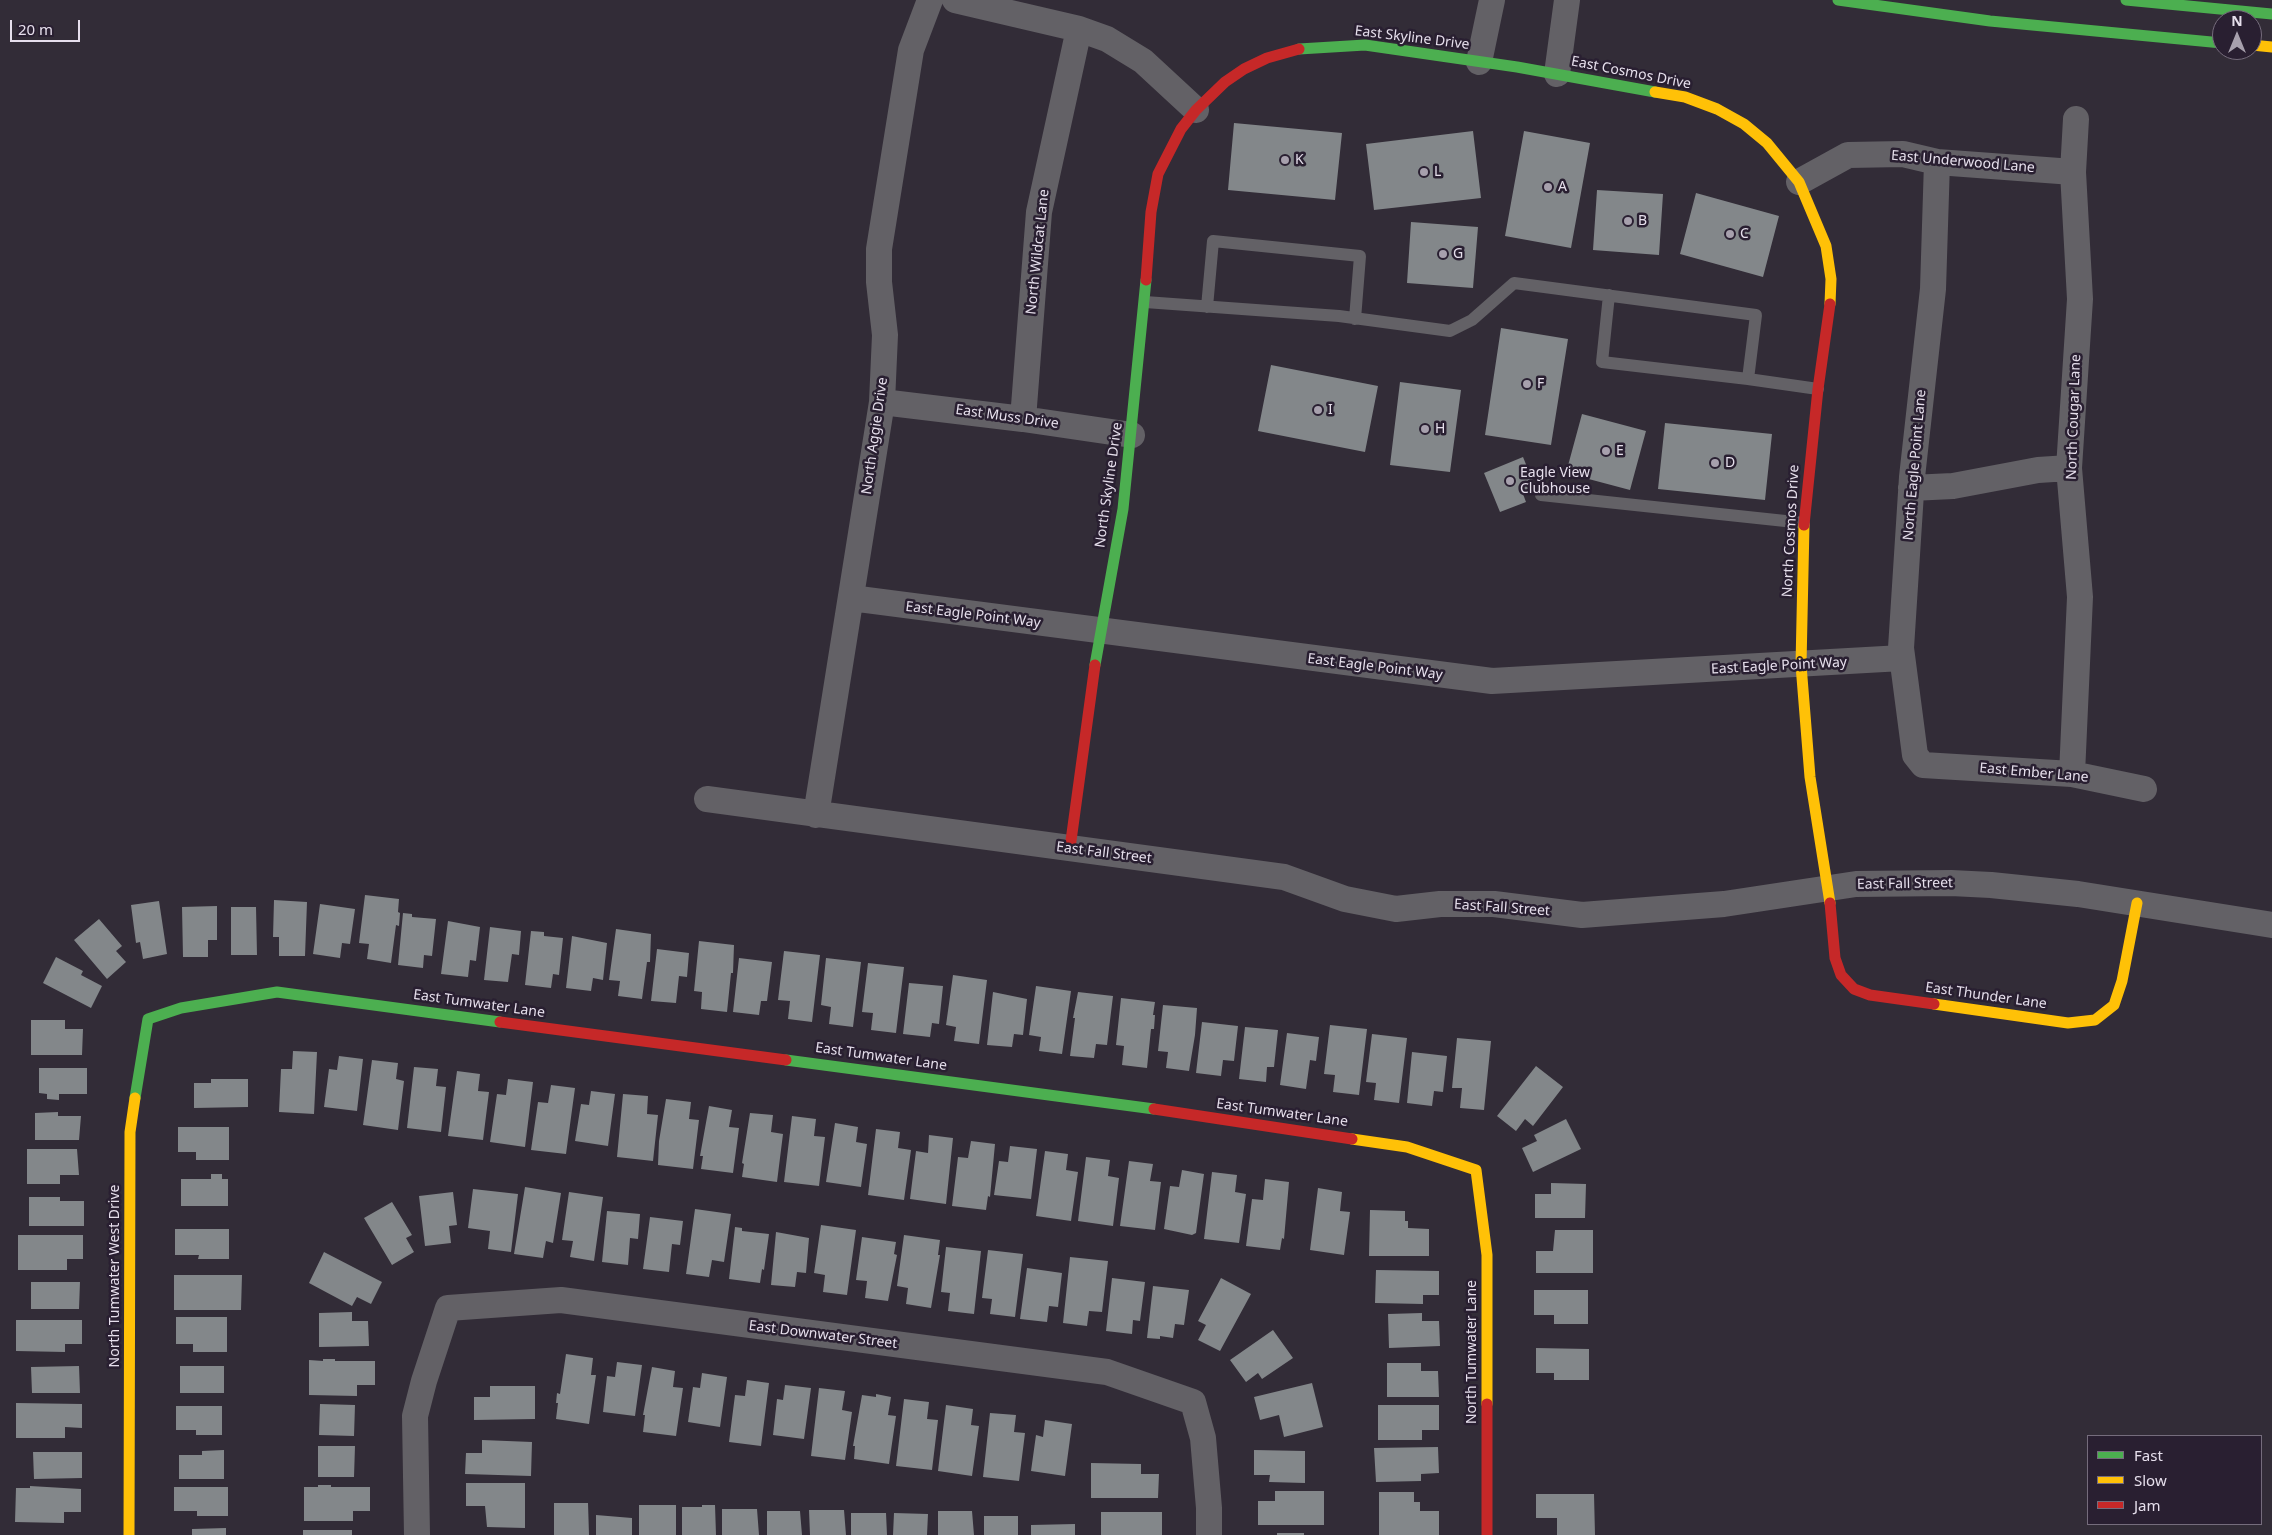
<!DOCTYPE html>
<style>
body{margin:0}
#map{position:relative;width:2272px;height:1535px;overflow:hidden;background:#322c37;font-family:"Noto Sans",sans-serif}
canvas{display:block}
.legend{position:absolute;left:2087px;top:1435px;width:175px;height:90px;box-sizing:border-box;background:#291f31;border:1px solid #756c7c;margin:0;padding:6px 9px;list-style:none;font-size:15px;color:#e6dfec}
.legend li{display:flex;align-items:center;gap:10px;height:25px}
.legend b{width:25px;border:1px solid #756c7c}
.north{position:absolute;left:2212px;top:10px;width:50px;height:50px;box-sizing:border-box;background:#291f31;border:1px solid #756c7c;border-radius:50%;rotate:0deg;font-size:14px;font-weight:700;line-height:20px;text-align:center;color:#e6dfec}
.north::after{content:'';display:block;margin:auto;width:18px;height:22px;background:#a7a0ad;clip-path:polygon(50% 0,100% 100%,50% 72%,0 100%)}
.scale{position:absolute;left:10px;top:20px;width:70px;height:22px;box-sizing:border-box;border:2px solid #e6dfec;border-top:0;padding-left:6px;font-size:15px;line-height:18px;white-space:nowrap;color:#e6dfec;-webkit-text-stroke:4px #291f31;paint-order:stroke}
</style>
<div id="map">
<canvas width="2272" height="1535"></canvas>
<ul class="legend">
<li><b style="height:6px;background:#4caf50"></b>Fast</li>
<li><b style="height:6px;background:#ffc107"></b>Slow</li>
<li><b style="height:6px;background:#c62828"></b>Jam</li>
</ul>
<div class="north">N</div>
<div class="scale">20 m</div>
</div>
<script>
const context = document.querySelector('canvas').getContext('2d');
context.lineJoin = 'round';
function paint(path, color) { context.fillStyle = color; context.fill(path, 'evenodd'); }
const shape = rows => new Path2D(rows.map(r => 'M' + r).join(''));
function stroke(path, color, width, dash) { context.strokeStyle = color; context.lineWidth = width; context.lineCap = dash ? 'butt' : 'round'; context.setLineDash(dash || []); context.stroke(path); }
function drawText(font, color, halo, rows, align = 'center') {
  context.font = font + ' "Noto Sans",sans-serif'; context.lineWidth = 5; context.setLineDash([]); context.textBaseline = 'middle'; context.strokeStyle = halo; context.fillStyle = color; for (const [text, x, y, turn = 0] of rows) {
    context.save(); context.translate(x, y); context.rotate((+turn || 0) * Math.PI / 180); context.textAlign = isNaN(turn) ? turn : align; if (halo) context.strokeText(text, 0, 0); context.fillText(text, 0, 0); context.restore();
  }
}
paint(shape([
 [1234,123,1342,133,1335,200,1228,190],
 [1473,131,1481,198,1374,210,1366,144],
 [1524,131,1590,143,1571,248,1505,236],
 [1597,190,1663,194,1659,255,1593,250],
 [1696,193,1779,216,1763,277,1680,254],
 [1411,222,1478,227,1473,288,1407,283],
 [1501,328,1568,339,1551,445,1485,435],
 [1271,365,1378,386,1365,452,1258,431],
 [1400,382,1461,390,1450,472,1390,465],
 [1582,414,1646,431,1630,490,1566,473],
 [1665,423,1772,434,1765,500,1658,489],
 [1523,457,1536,489,1523,494,1526,502,1500,512,1484,473],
 [365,895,399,899,398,912,400,913,399,926,396,925,391,963,367,959,369,944,359,943],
 [274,900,307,902,305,956,279,956,279,937,273,937],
 [159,901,167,954,143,959,140,942,136,943,131,905],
 [320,904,355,909,350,944,342,943,340,958,313,954],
 [217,906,217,940,208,940,208,957,183,957,182,907],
 [231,907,256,907,257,955,231,955],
 [403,913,412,914,412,917,436,919,432,956,424,955,423,968,398,965],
 [99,919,122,946,116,951,126,962,107,979,74,940],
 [448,921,480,927,476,961,470,960,468,977,441,974],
 [490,927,521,931,519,955,512,954,508,982,484,980],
 [616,929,651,934,650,962,647,962,642,999,618,996,620,981,609,980],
 [531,931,544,932,544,936,563,938,559,975,553,974,551,988,525,985],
 [572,936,607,943,603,980,593,978,591,991,566,988],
 [699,941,734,945,733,973,731,973,727,1012,701,1009,702,992,694,991],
 [657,949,689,953,687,977,679,976,676,1003,651,1001],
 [784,951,820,955,812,1022,788,1019,790,1001,778,1000],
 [56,957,83,971,81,975,102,986,91,1008,43,983],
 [739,958,772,962,767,1001,761,1001,759,1015,733,1012],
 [826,958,861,962,853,1027,829,1024,831,1007,821,1005],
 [868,963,904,967,896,1033,871,1030,873,1013,862,1012],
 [953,975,987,980,979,1044,954,1041,956,1027,946,1025],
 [909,983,943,986,939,1024,932,1023,930,1037,903,1034],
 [1036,986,1071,991,1062,1054,1039,1051,1041,1037,1029,1035],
 [993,992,1027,999,1023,1035,1014,1034,1012,1047,987,1045],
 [1078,992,1113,996,1107,1045,1096,1044,1094,1058,1070,1056,1075,1018,1073,1018],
 [1121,998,1155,1002,1153,1015,1155,1015,1154,1029,1151,1029,1147,1068,1122,1065,1124,1046,1116,1045],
 [1163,1005,1197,1008,1195,1035,1189,1071,1166,1068,1168,1052,1158,1051],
 [31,1020,65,1020,65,1029,83,1029,82,1055,31,1055],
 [1202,1022,1238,1026,1234,1061,1223,1060,1221,1076,1196,1073],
 [1330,1025,1367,1029,1359,1095,1333,1092,1335,1075,1324,1074],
 [1245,1027,1278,1030,1274,1067,1267,1067,1266,1082,1239,1079],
 [1287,1033,1319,1037,1316,1061,1310,1060,1306,1089,1280,1085],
 [1372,1034,1407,1038,1399,1103,1374,1100,1376,1083,1366,1082],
 [1457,1038,1491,1041,1484,1110,1460,1108,1462,1088,1452,1088],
 [293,1051,317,1052,314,1114,279,1112,281,1069,292,1069],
 [1412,1052,1447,1056,1443,1092,1434,1091,1432,1106,1407,1103],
 [339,1056,363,1059,357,1111,324,1107,329,1069,337,1070],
 [372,1060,398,1063,396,1079,404,1081,398,1130,363,1125],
 [1536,1066,1563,1087,1533,1126,1525,1119,1516,1131,1497,1116],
 [414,1067,438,1069,436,1086,446,1087,441,1132,407,1128],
 [39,1068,87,1068,87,1094,59,1094,59,1100,47,1099,47,1094,39,1093],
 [457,1071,480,1074,478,1091,489,1092,483,1140,448,1136],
 [211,1079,248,1079,248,1107,194,1108,194,1083,211,1083],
 [508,1079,533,1082,525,1147,490,1142,497,1094,506,1095],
 [551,1085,575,1088,566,1154,531,1150,538,1102,548,1103],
 [591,1091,615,1094,608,1146,575,1141,581,1104,589,1105],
 [623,1094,648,1096,647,1114,658,1115,653,1161,617,1157],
 [666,1099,691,1102,689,1119,699,1120,693,1169,658,1165,659,1141],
 [709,1106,732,1110,729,1127,739,1128,733,1173,701,1169,703,1156,700,1156],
 [58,1112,58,1116,81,1116,79,1140,35,1140,35,1113],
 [750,1113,773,1115,771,1132,783,1134,777,1182,742,1177,744,1164,742,1163],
 [792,1116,816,1119,814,1136,825,1137,819,1186,784,1182],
 [1566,1119,1581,1149,1533,1172,1522,1148,1537,1141,1534,1135],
 [835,1123,858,1127,856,1142,867,1144,861,1187,826,1182],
 [178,1127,229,1127,229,1160,196,1160,196,1152,178,1152],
 [876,1129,900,1132,898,1148,911,1150,904,1200,868,1195],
 [929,1135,953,1138,946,1204,910,1199,916,1151,928,1153],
 [971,1141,995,1144,990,1197,988,1196,986,1210,952,1206,958,1157,968,1158],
 [1010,1146,1037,1149,1031,1199,994,1195,999,1161,1008,1162],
 [27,1149,77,1149,79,1175,60,1175,60,1184,27,1184],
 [1045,1151,1068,1154,1066,1170,1078,1172,1071,1221,1036,1216],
 [1086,1157,1110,1160,1108,1176,1119,1178,1113,1226,1078,1221],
 [1129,1161,1153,1164,1150,1181,1161,1182,1155,1230,1120,1226],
 [1182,1170,1204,1174,1196,1233,1192,1235,1164,1229,1170,1186,1179,1187],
 [1212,1172,1237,1175,1235,1192,1246,1194,1239,1243,1204,1239],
 [211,1174,222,1174,222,1179,228,1179,228,1206,181,1206,181,1179,211,1179],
 [1265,1179,1289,1182,1284,1239,1282,1238,1280,1250,1246,1246,1252,1199,1263,1200],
 [1551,1183,1586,1184,1585,1218,1535,1218,1535,1194,1551,1194],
 [525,1187,561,1193,553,1243,546,1241,543,1258,514,1254],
 [1318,1188,1342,1192,1340,1211,1350,1212,1344,1255,1310,1250],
 [473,1189,518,1194,511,1252,488,1249,490,1231,468,1228],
 [453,1192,457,1225,449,1226,451,1243,425,1246,419,1196],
 [569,1192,603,1197,594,1261,570,1257,573,1241,562,1240],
 [29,1197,60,1197,60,1201,84,1201,84,1226,29,1226],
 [392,1202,412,1235,406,1238,414,1252,392,1265,364,1218],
 [695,1209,731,1214,724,1262,712,1260,709,1277,686,1274],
 [1370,1210,1405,1211,1405,1221,1408,1221,1408,1228,1429,1229,1429,1256,1369,1256],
 [607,1211,640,1214,638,1239,630,1238,628,1265,602,1262],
 [650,1217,683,1221,680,1245,672,1244,669,1272,643,1269],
 [821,1225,856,1230,847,1295,823,1292,825,1275,814,1273],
 [735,1227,742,1228,742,1231,769,1234,764,1270,762,1269,760,1283,729,1279],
 [175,1229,229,1229,229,1259,198,1259,199,1255,175,1255],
 [1555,1230,1593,1230,1593,1273,1536,1273,1536,1251,1553,1251],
 [776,1232,809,1238,806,1273,797,1272,795,1287,771,1285],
 [18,1235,83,1235,83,1259,67,1259,67,1270,18,1270],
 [904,1235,940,1240,938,1255,940,1255,931,1308,906,1304,908,1288,897,1286],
 [862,1237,896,1242,894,1254,897,1255,888,1301,865,1298,867,1281,856,1280],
 [946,1247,981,1251,974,1314,948,1311,950,1293,941,1292],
 [988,1250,1023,1254,1015,1317,990,1314,992,1299,982,1298],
 [324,1252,382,1282,371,1304,357,1297,352,1306,309,1283],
 [1070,1257,1108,1261,1102,1312,1089,1311,1087,1326,1063,1323],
 [1027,1268,1062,1273,1058,1307,1049,1306,1047,1322,1020,1319],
 [1376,1270,1439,1271,1439,1295,1423,1295,1423,1304,1375,1303],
 [174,1275,242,1275,241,1310,174,1310],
 [1112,1278,1145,1282,1140,1321,1133,1320,1132,1334,1106,1331],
 [1221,1278,1251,1294,1220,1351,1198,1340,1206,1325,1198,1321],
 [31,1282,80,1282,79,1309,31,1309],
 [1153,1286,1189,1290,1184,1325,1175,1324,1173,1338,1160,1336,1160,1339,1147,1338],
 [1534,1290,1588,1290,1588,1324,1554,1324,1554,1315,1534,1315],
 [352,1312,352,1321,368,1321,369,1346,319,1347,319,1313],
 [1422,1313,1422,1321,1439,1321,1440,1346,1389,1348,1388,1314],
 [176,1317,227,1317,227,1352,193,1352,193,1344,176,1344],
 [16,1320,82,1320,82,1344,65,1344,65,1352,16,1351],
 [1273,1330,1293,1358,1262,1379,1258,1373,1246,1382,1230,1360],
 [1536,1348,1589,1349,1589,1380,1554,1380,1554,1373,1536,1373],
 [566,1354,593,1358,591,1375,596,1375,589,1424,556,1419,558,1403,556,1403,557,1393,560,1394],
 [323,1359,335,1359,335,1361,375,1361,375,1385,357,1385,357,1396,309,1395,309,1360,323,1361],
 [617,1362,642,1365,635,1416,603,1412,607,1376,615,1377],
 [1387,1363,1421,1363,1421,1371,1438,1371,1439,1397,1387,1397],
 [79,1366,80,1393,32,1393,31,1367],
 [180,1366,224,1366,224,1393,180,1393],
 [652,1367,675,1371,673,1387,683,1388,676,1436,643,1432,645,1415,643,1415],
 [702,1373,727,1377,720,1427,688,1422,693,1387,700,1388],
 [747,1380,769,1383,761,1446,729,1442,735,1395,745,1396],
 [1312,1383,1323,1427,1284,1437,1279,1415,1260,1420,1254,1397],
 [785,1385,811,1388,804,1439,773,1435,777,1399,783,1400],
 [490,1386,535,1386,535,1419,474,1420,474,1397,490,1397],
 [819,1388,845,1391,842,1410,852,1412,845,1460,811,1456],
 [876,1394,891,1397,888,1415,896,1416,889,1464,854,1459,855,1446,853,1446,862,1395,876,1397],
 [904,1399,929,1402,927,1419,938,1420,932,1470,896,1466],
 [16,1403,82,1404,82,1428,65,1427,65,1438,16,1438],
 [320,1404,355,1405,354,1436,319,1435],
 [946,1405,973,1409,971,1425,979,1426,972,1476,938,1471],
 [1378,1405,1439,1405,1439,1430,1422,1430,1422,1440,1378,1440],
 [176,1406,222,1406,222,1435,196,1435,196,1430,176,1430],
 [990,1413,1016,1415,1014,1432,1025,1433,1019,1481,983,1477],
 [1045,1420,1072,1424,1065,1476,1031,1471,1036,1435,1043,1437],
 [482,1440,532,1442,531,1476,465,1474,466,1453,482,1453],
 [318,1446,355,1446,354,1477,318,1477],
 [1438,1447,1439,1473,1421,1474,1421,1481,1376,1482,1374,1448],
 [224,1450,224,1479,179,1479,179,1455,202,1455,202,1451],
 [1254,1450,1305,1451,1305,1483,1269,1482,1270,1475,1254,1475],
 [33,1452,82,1452,82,1478,34,1479],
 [1091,1463,1141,1464,1141,1474,1159,1474,1158,1498,1091,1498],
 [466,1483,525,1483,525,1528,487,1527,485,1506,466,1506],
 [318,1485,331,1485,331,1487,370,1487,370,1511,353,1511,353,1521,304,1521,304,1487,318,1487],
 [30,1486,81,1489,81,1512,64,1512,64,1523,15,1522,16,1488,30,1488],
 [174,1487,228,1487,228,1516,197,1516,197,1511,174,1511],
 [1275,1491,1324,1491,1324,1525,1258,1525,1258,1501,1275,1501],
 [1379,1492,1414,1492,1414,1502,1420,1502,1420,1511,1439,1511,1439,1535,1379,1535],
 [1536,1494,1594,1494,1595,1535,1557,1535,1557,1518,1536,1518],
 [554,1503,588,1503,589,1535,554,1535],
 [639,1505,676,1505,676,1535,639,1535],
 [702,1505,715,1505,716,1535,682,1535,682,1507,702,1507],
 [722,1509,757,1509,759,1535,722,1535],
 [809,1510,844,1510,846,1535,810,1535],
 [767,1511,800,1511,802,1535,767,1535],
 [938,1511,972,1511,974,1535,938,1535],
 [1101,1512,1162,1512,1162,1535,1101,1535],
 [851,1513,886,1513,887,1535,851,1535],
 [894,1513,928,1514,927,1535,893,1535],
 [596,1515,632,1518,632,1535,596,1535],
 [984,1516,1018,1516,1018,1535,984,1535],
 [1075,1524,1075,1535,1031,1535,1031,1525],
 [226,1528,226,1535,192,1535,192,1529],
 [303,1530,352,1530,352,1535,303,1535],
 [1277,1533,1304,1533,1304,1535,1277,1535]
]), '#83878a');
stroke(shape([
 [1609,295,1602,362,1748,379],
 [1145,302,1339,316,1450,331,1472,320,1514,283,1756,315,1748,379,1818,389],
 [1207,307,1213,241,1360,256,1355,319],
 [1541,495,1804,523]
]), '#636166', 12);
stroke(shape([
 [955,0,1079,29,1107,39,1143,61,1196,110],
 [1479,62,1492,0],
 [1557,74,1567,0],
 [1937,162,1933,289,1912,477,1901,648,1915,755,1923,765,2072,774,2144,789],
 [1799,182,1848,155,1903,154,1937,162,2073,172],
 [882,402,1023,419,1132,435],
 [1023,419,1039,212,1079,29],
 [1911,488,1953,486,2038,470,2069,468],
 [851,598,1492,681,1902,658],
 [2072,774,2080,597,2069,468,2080,299,2073,172,2076,119],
 [707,799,1284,877,1345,899,1396,909,1440,904,1494,904,1582,915,1724,904,1856,884,1951,883,1991,885,2078,894,2272,925],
 [816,815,882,402,885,335,879,282,879,249,911,50,930,0],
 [417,1535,415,1416,424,1381,448,1308,561,1300,1107,1372,1193,1402,1203,1438,1209,1508,1209,1535]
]), '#636166', 26);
stroke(shape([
 [1838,0,1990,21,2222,43],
 [2126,0,2272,14],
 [1299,49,1365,45,1517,67,1655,92],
 [1095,665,1123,509,1146,280],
 [786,1060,1154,1109],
 [135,1098,148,1019,181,1008,277,992,500,1022]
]), '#4caf50', 11);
stroke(shape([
 [2252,45,2272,47],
 [1655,92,1685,97,1717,109,1744,124,1767,143,1799,182,1826,246,1831,279,1830,304],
 [1804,525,1801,665,1810,777,1830,903],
 [1934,1004,2068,1023,2095,1020,2114,1005,2122,981,2137,903],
 [1352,1139,1407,1147,1476,1170,1487,1255,1487,1404],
 [129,1535,130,1132,135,1098]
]), '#ffc107', 11);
stroke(shape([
 [1146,280,1151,212,1158,174,1181,129,1196,110,1225,82,1244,69,1267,58,1299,49],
 [1804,525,1818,389,1830,304],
 [1070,848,1095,665],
 [1830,903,1835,958,1841,975,1854,989,1870,995,1934,1004],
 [500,1022,786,1060],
 [1154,1109,1352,1139],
 [1487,1404,1487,1535]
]), '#c62828', 11);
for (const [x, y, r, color] of [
 [1285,160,5,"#a7a0ad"],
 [1424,172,5,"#a7a0ad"],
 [1548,187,5,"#a7a0ad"],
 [1628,221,5,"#a7a0ad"],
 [1730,234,5,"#a7a0ad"],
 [1443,254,5,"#a7a0ad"],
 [1527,384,5,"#a7a0ad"],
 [1318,410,5,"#a7a0ad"],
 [1425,429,5,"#a7a0ad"],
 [1606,451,5,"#a7a0ad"],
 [1715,463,5,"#a7a0ad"],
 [1510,481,5,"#a7a0ad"]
]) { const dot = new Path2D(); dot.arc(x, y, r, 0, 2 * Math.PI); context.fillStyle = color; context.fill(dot); stroke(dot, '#291f31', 2); }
drawText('14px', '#e6dfec', '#291f31', [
 ["East Skyline Drive",1412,38,7],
 ["East Cosmos Drive",1631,73,11],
 ["East Underwood Lane",1963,162,5],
 ["North Wildcat Lane",1038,252,-84],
 ["East Muss Drive",1007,417,8],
 ["North Cougar Lane",2074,417,-88],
 ["North Aggie Drive",875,436,-82],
 ["North Eagle Point Lane",1915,465,-85],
 ["North Skyline Drive",1109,485,-82],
 ["North Cosmos Drive",1791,531,-87],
 ["East Eagle Point Way",973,615,7],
 ["East Eagle Point Way",1779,666,-3],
 ["East Eagle Point Way",1375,667,7],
 ["East Ember Lane",2034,773,5],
 ["East Fall Street",1104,853,7],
 ["East Fall Street",1905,884,-1],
 ["East Fall Street",1502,908,4],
 ["East Thunder Lane",1986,996,8],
 ["East Tumwater Lane",479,1004,8],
 ["East Tumwater Lane",881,1057,8],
 ["East Tumwater Lane",1282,1113,8],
 ["North Tumwater West Drive",115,1276,-90],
 ["East Downwater Street",823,1335,7],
 ["North Tumwater Lane",1472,1352,-90]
]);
drawText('14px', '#e6dfec', '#291f31', [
 ["K",1295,160],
 ["L",1434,172],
 ["A",1558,187],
 ["B",1638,221],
 ["C",1740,234],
 ["G",1453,254],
 ["F",1537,384],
 ["I",1328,410],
 ["H",1435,429],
 ["E",1616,451],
 ["D",1725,463],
 ["Eagle View",1520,473],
 ["Clubhouse",1520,489]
], 'left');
</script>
